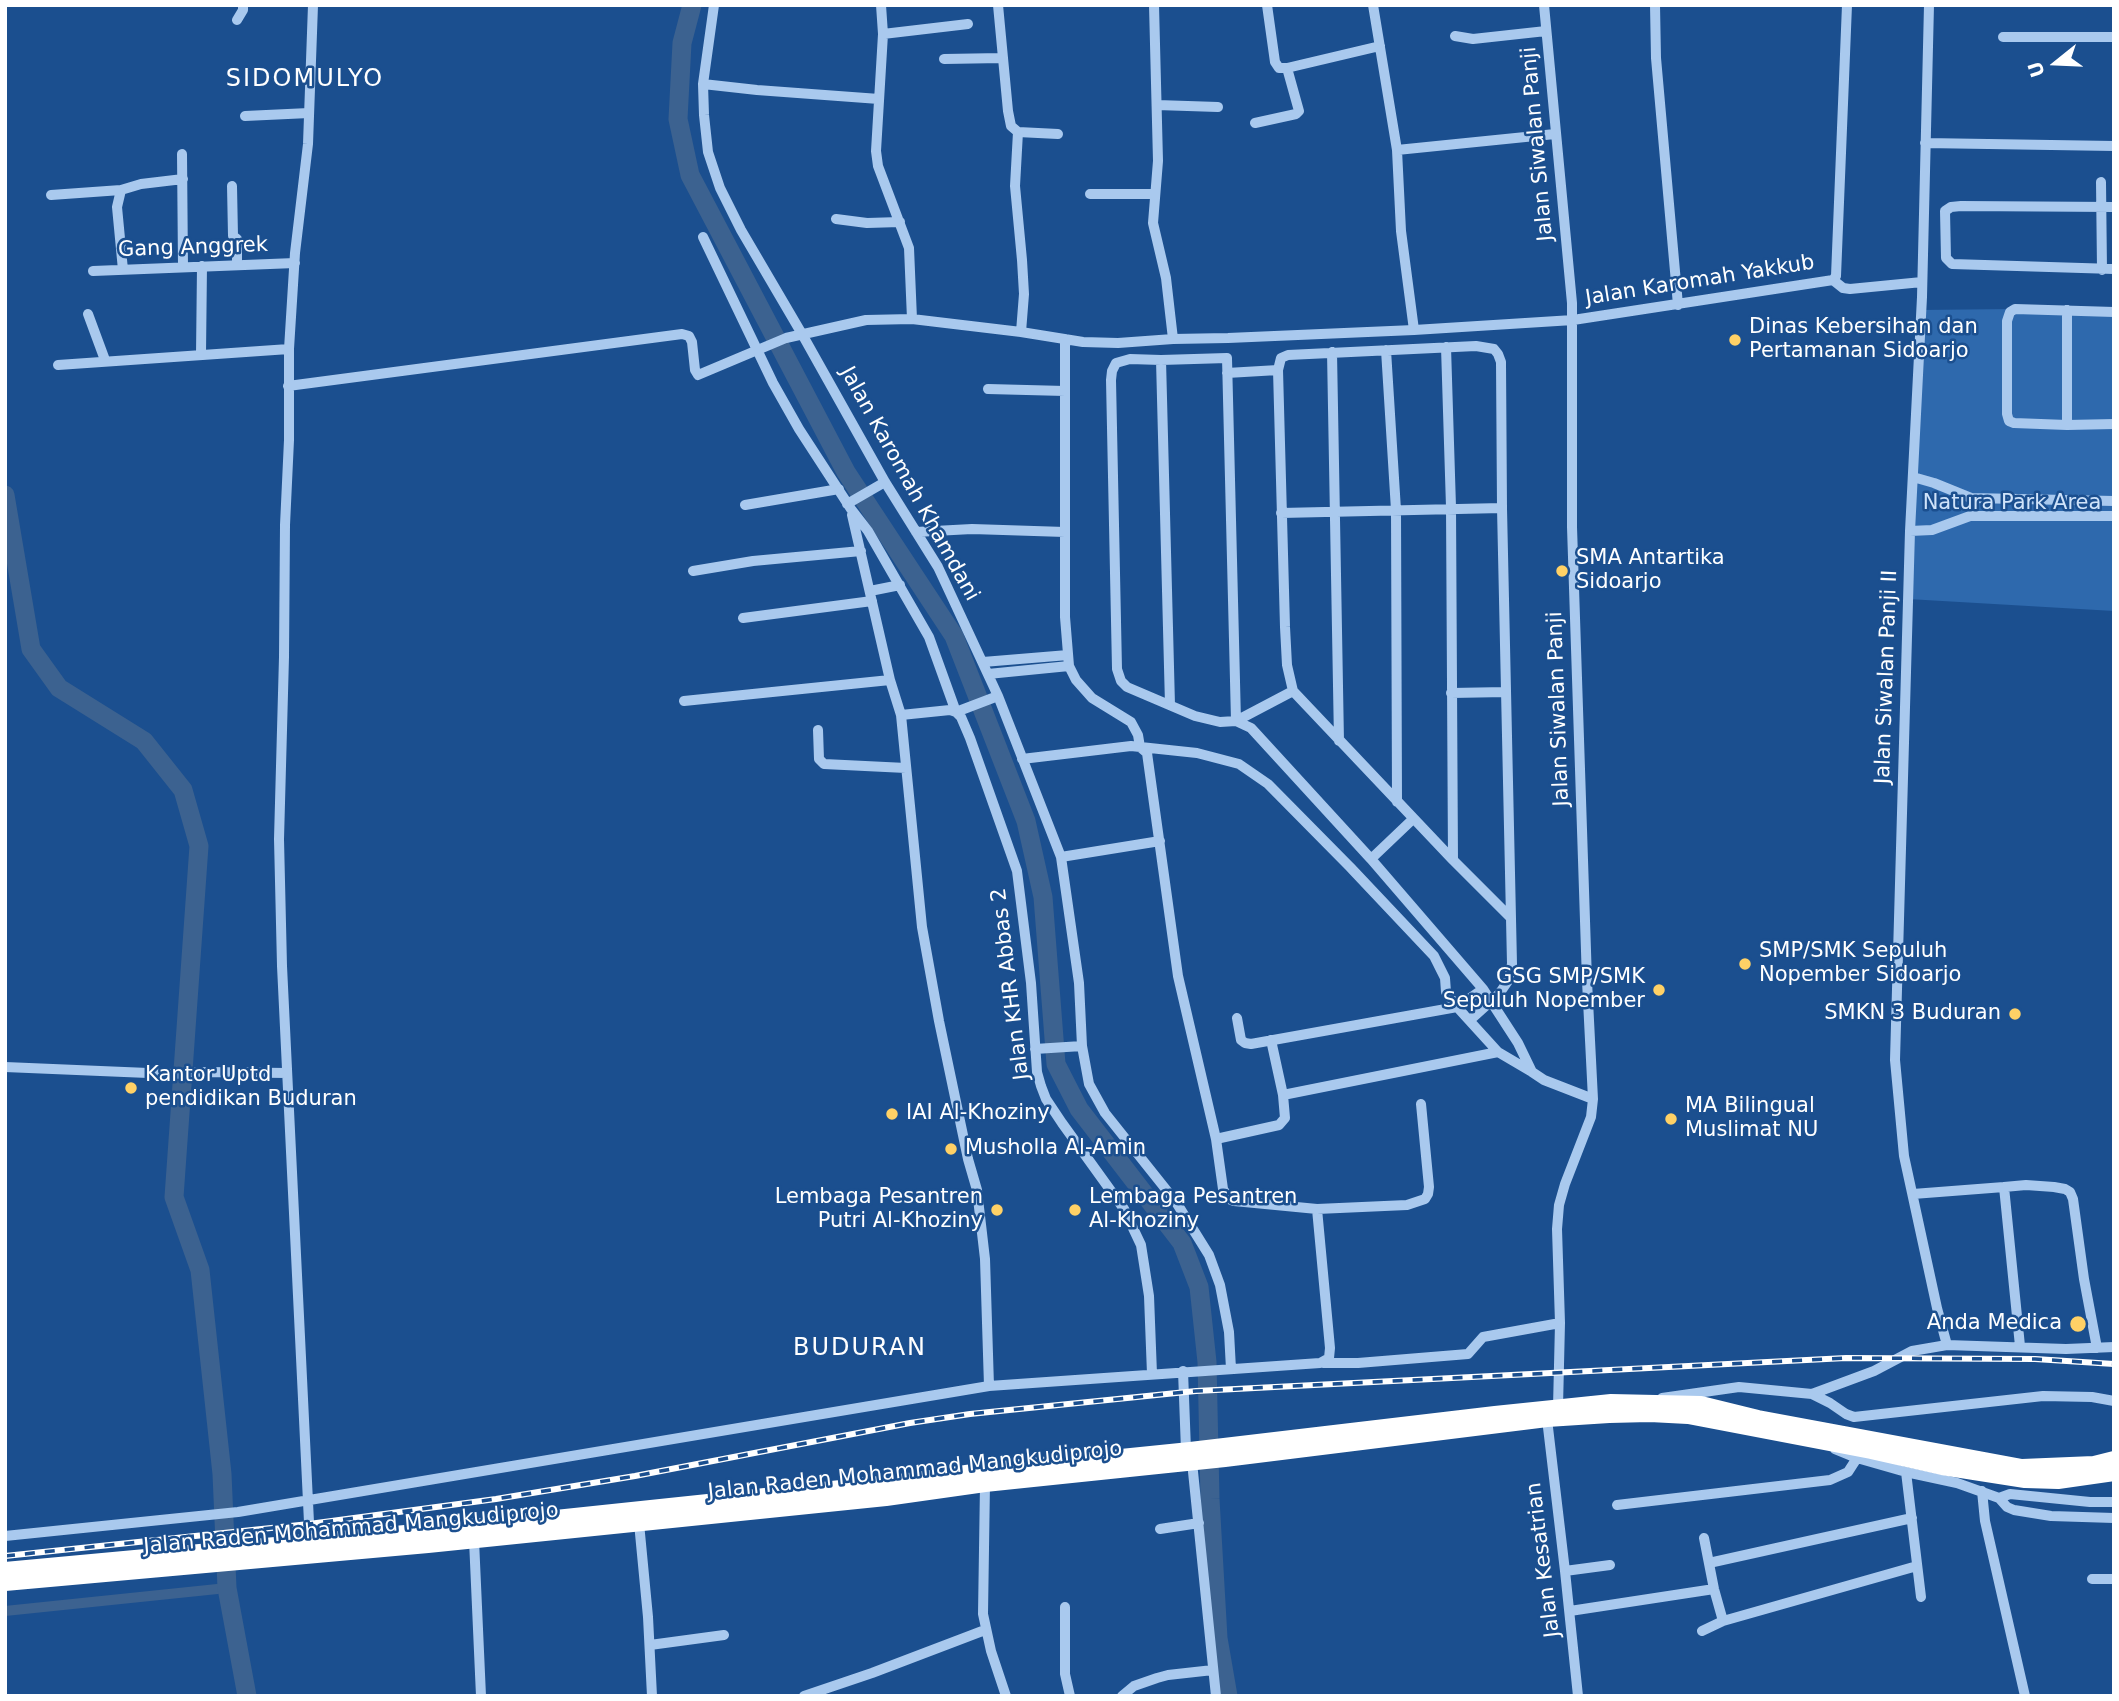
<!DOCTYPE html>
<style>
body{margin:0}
#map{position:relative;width:2119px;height:1701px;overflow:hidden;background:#1b4f8f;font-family:"DejaVu Sans",sans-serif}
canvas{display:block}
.frame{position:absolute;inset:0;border:7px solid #fff;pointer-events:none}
.north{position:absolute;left:2021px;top:28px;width:70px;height:70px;-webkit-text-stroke:5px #1b4f8f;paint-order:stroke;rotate:252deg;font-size:19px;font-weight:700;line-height:28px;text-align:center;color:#fff}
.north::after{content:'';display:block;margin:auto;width:24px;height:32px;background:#fff;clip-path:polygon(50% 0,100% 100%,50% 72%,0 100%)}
</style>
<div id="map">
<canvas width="2119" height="1701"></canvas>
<div class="frame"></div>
<div class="north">U</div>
</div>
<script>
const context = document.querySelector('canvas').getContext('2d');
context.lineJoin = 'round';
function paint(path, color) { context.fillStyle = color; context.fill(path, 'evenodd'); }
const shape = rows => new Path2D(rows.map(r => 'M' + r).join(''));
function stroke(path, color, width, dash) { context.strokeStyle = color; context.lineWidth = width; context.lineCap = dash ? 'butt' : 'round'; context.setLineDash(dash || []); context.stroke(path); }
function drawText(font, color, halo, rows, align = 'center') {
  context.font = font + ' "DejaVu Sans",sans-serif'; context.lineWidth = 5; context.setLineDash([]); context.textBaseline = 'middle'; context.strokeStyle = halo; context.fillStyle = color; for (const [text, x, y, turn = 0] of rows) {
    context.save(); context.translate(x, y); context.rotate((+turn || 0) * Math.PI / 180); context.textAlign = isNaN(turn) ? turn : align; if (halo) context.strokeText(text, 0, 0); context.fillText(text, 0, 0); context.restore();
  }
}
paint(shape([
 [2015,309,2114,312,2114,611,1908,599,1919,310]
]), '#2e69ad');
stroke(shape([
 [5,1611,227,1588]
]), '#3c6290', 10);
stroke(shape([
 [692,5,682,43,678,119,690,175,846,472,954,636,1026,821,1043,897,1056,1064,1079,1109,1182,1243,1199,1287,1207,1362,1210,1499,1218,1638,1228,1696],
 [5,495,31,649,59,688,144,741,183,790,199,846,174,1197,200,1270,222,1474,227,1588,247,1696]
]), '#3c6290', 19);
stroke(shape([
 [714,5,703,84,704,115,708,152,720,188,741,230,802,334,885,482,938,567,998,696,1061,857,1079,983,1082,1046,1089,1084,1105,1113,1176,1202,1209,1255,1220,1285,1229,1332,1231,1369],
 [881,5,883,34,876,151,878,166,909,248,912,319],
 [998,5,1008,111,1011,126,1018,132,1058,134],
 [1154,5,1158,161,1153,223,1166,278,1173,339],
 [1373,5,1397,150,1401,231,1414,330],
 [1544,5,1572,303,1572,527,1587,981,1593,1099,1591,1117,1565,1184,1559,1205,1557,1229,1560,1323,1558,1407],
 [1655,5,1656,58,1678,305],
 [1929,5,1922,297,1910,531,1895,1060,1904,1156,1937,1308,1947,1345],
 [237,20,243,10,243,5],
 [883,34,968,24],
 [1455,36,1473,39,1546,31],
 [2003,37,2114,37],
 [944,59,1002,58],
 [1287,68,1380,46],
 [703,84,757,90,879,99],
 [1157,105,1218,107],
 [245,116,309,113],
 [1255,123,1296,114,1299,111,1287,68,1279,68,1275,62,1267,5],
 [1018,132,1015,186,1022,260,1024,294,1021,332],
 [1925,143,2114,146],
 [1397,150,1555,134],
 [182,154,183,267],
 [2101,182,2102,270],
 [232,186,233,236,237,239,237,265],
 [121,190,117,207,123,270],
 [1090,194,1154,194],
 [51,195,121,190,141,184,183,179],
 [2114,207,1961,206,1951,207,1945,211,1946,258,1952,264,2114,269],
 [836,219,867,223,900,222],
 [703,237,773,383,799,429,851,509,868,531,929,637,956,712,998,696],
 [93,271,295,263],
 [1833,280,1836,276,1847,5],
 [1833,280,1843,288,1850,289,1922,282],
 [2067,310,2067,425],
 [2114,312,2015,309,2010,312,2007,321,2007,414,2009,421,2014,423,2067,425,2114,424],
 [88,314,105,360],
 [1446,347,1451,507,1453,860],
 [1386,350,1396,510,1397,802],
 [1332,352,1339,741],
 [201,354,202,266],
 [1161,360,1170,705],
 [58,365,289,349],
 [1227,373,1278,370],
 [288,386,682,334,689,336,692,342,695,370,698,375,786,338,866,320,912,319,1021,332,1083,342,1118,343,1173,339,1228,338,1414,330,1573,320,1833,280],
 [988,389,1065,391],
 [1913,477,1934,483,1971,498,2114,501],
 [847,504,885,482],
 [745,505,839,489],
 [1281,513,1502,508],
 [852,515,890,680],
 [1910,531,1932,530,1970,516,2114,516],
 [916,532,972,529,1065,532],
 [693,571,753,561,861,551],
 [870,591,900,585],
 [743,618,872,601],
 [983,662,1068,655],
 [988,674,1069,666],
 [1451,693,1506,692],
 [684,701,890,680,901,715,922,927,939,1021,968,1159,977,1190,985,1259,989,1386,1320,1363,1329,1358,1330,1348,1317,1209,1234,1201,1229,1199,1223,1189,1216,1139,1178,976,1147,753,1140,747,1138,735,1131,722,1092,698,1076,680,1069,666,1065,617,1065,339],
 [901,715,950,710,956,712,961,717,970,738,1017,871,1031,983,1037,1072,1041,1086,1046,1099,1062,1123,1124,1209,1141,1245,1149,1296,1152,1374],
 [818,730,819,759,824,764,906,768],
 [1022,759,1131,746,1197,753,1239,764,1268,784,1350,867,1434,956,1445,978,1446,992,1457,1007,1498,1052,1532,1072,1518,1043,1483,989,1371,859,1251,728,1236,721,1220,722,1195,716,1127,687,1121,681,1117,669,1111,380,1112,371,1116,363,1130,359,1161,360,1227,358,1236,721,1293,691],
 [1061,857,1160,841],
 [1371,859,1413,819],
 [1237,1018,1241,1040,1245,1043,1251,1044,1457,1007,1483,989],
 [1470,1020,1499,994,1508,981,1512,964,1502,508,1501,362,1498,354,1494,349,1476,346,1288,355,1281,358,1278,370,1285,627,1287,665,1293,691,1453,860,1510,917],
 [1035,1049,1082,1046],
 [5,1067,172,1074,207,1072,287,1073],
 [1532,1072,1544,1080,1593,1099],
 [1283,1095,1498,1052],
 [1216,1139,1279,1125,1285,1118,1283,1095,1271,1040],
 [1913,1194,2004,1187],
 [1317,1209,1407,1205,1425,1199,1428,1194,1429,1187,1421,1104],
 [2020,1346,2004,1187,2026,1185,2054,1187,2065,1189,2070,1192,2073,1199,2084,1279,2097,1348],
 [1323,1363,1358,1363,1468,1354,1483,1337,1560,1323],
 [1183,1371,1186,1450],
 [1812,1394,1874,1371,1912,1351,1947,1345,2066,1349,2114,1347],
 [1662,1398,1739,1387,1812,1394,1830,1403,1846,1414,1854,1417,2043,1396,2092,1397,2114,1401],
 [1547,1419,1565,1571,1578,1696],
 [1835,1449,1857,1458,1906,1472,1957,1483,1999,1498,2010,1494,2090,1502,2114,1502],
 [1192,1462,1216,1696],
 [1906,1472,1921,1597],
 [985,1484,983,1614,991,1651,1006,1696],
 [1982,1491,1985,1521,2025,1696],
 [1999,1498,2007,1507,2014,1510,2051,1516,2114,1518],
 [1617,1505,1830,1480,1848,1472,1857,1458],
 [639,1523,648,1617,652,1696],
 [1160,1529,1199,1523],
 [5,1536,238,1512,989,1386],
 [1704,1538,1714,1589,1723,1621],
 [474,1540,481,1696],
 [310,1543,282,966,279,839,284,657,285,525,289,440,289,349,295,253,308,144,313,5],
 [1709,1563,1912,1518],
 [1565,1571,1610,1565],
 [2092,1579,2114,1579],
 [1065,1607,1065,1674,1070,1696],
 [1570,1611,1714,1589],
 [1702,1631,1723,1621,1917,1566],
 [650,1645,724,1635],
 [804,1696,872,1673,985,1630],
 [1122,1696,1134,1686,1157,1678,1168,1675,1213,1670]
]), '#a9c9ee', 10);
stroke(shape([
 [5,1570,470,1527,917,1480,973,1472,1190,1450,1495,1414,1611,1402,1701,1404,1758,1418,2022,1467,2094,1464,2114,1459],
 [5,1583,428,1545,886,1498,985,1484,1225,1459,1547,1419,1609,1415,1650,1414,1688,1416,1871,1451,1942,1467,2025,1480,2058,1481,2114,1473]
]), '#fff', 16);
const rail = shape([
 [5,1556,309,1524,496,1499,635,1476,910,1423,970,1414,1196,1391,1846,1358,2035,1359,2114,1364]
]);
stroke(rail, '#fff', 6);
stroke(rail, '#1b4f8f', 3.5, [10]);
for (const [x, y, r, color] of [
 [1735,340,7,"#ffd166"],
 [1562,571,7,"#ffd166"],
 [1745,964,7,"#ffd166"],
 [1659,990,7,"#ffd166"],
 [2015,1014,7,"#ffd166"],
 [131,1088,7,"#ffd166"],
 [892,1114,7,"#ffd166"],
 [1671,1119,7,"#ffd166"],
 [951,1149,7,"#ffd166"],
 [997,1210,7,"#ffd166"],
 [1075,1210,7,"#ffd166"],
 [2078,1324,9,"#ffd166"]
]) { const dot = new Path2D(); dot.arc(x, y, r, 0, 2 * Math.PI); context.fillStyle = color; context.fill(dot); stroke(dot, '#1b4f8f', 2.5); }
drawText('21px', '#fff', '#1b4f8f', [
 ["Jalan Siwalan Panji",1538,144,-95],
 ["Gang Anggrek",193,248,-2],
 ["Jalan Karomah Yakkub",1700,281,-9],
 ["Jalan Karomah Khamdani",909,484,61],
 ["Jalan Siwalan Panji II",1887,677,-88],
 ["Jalan Siwalan Panji",1559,709,-92],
 ["Jalan KHR Abbas 2",1011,984,-97],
 ["Jalan Raden Mohammad Mangkudiprojo",915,1471,-6],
 ["Jalan Raden Mohammad Mangkudiprojo",351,1529,-5],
 ["Jalan Kesatrian",1544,1560,-97]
]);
drawText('21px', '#fff', '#1b4f8f', [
 ["Dinas Kebersihan dan",1749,328],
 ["Pertamanan Sidoarjo",1749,352],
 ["SMA Antartika",1576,559],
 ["Sidoarjo",1576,583],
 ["SMP/SMK Sepuluh",1759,952],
 ["Nopember Sidoarjo",1759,976],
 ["GSG SMP/SMK",1645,978,"right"],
 ["Sepuluh Nopember",1645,1002,"right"],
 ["SMKN 3 Buduran",2001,1014,"right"],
 ["Kantor Uptd",145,1076],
 ["pendidikan Buduran",145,1100],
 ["MA Bilingual",1685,1107],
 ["Muslimat NU",1685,1131],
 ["IAI Al-Khoziny",906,1114],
 ["Musholla Al-Amin",965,1149],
 ["Lembaga Pesantren",983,1198,"right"],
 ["Putri Al-Khoziny",983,1222,"right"],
 ["Lembaga Pesantren",1089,1198],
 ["Al-Khoziny",1089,1222],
 ["Anda Medica",2062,1324,"right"]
], 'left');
drawText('21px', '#cfe3fa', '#1b4f8f', [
 ["Natura Park Area",2012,504]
]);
context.letterSpacing = '2px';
drawText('24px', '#fff', '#1b4f8f', [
 ["SIDOMULYO",305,80],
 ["BUDURAN",860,1349]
]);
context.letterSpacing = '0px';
</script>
